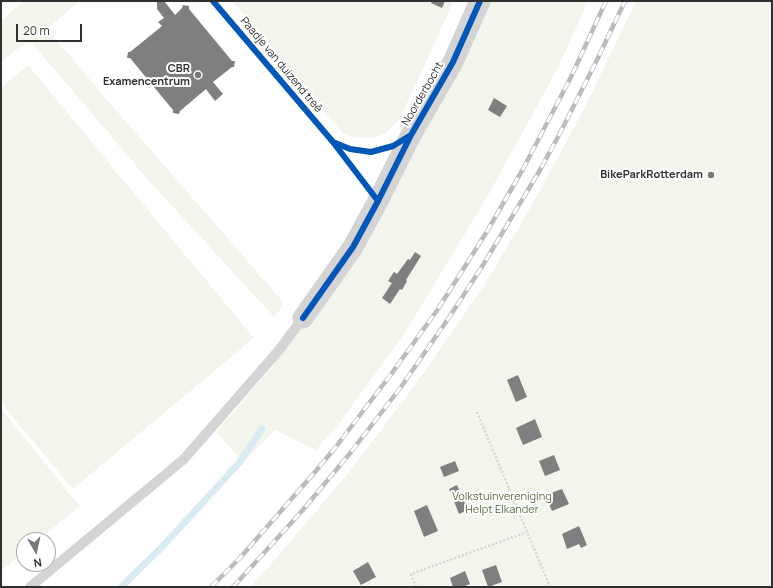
<!DOCTYPE html>
<meta charset="utf-8">
<style>
body{margin:0}
#map{position:relative;width:773px;height:588px;overflow:hidden;background:#fff;font-family:Manrope,sans-serif}
canvas{display:block}
.frame{position:absolute;inset:0;border:2px solid #2f2f2f;pointer-events:none}
.north{position:absolute;left:16px;top:532px;width:40px;height:40px;box-sizing:border-box;background:#fff;border:1px solid #acacac;border-radius:50%;rotate:171deg;font-size:11px;font-weight:700;line-height:16px;text-align:center;color:#2f2f2f}
.north::after{content:'';display:block;margin:auto;width:14px;height:18px;background:#787878;clip-path:polygon(50% 0,100% 100%,50% 72%,0 100%)}
.scale{position:absolute;left:16px;top:24px;width:66px;height:18px;box-sizing:border-box;border:2px solid #2f2f2f;border-top:0;padding-left:5px;font-size:12px;line-height:14px;white-space:nowrap;color:#2f2f2f;-webkit-text-stroke:3px #fff;paint-order:stroke}
</style>
<div id="map">
<canvas width="773" height="588"></canvas>
<div class="frame"></div>
<div class="north">N</div>
<div class="scale">20 m</div>
</div>
<script>
const context = document.querySelector('canvas').getContext('2d');
context.lineJoin = 'round';
function paint(path, color) { context.fillStyle = color; context.fill(path, 'evenodd'); }
const shape = rows => new Path2D(rows.map(r => 'M' + r).join(''));
function stroke(path, color, width, dash) { context.strokeStyle = color; context.lineWidth = width; context.lineCap = dash ? 'butt' : 'round'; context.setLineDash(dash || []); context.stroke(path); }
function drawText(font, color, halo, rows, align = 'center') {
  context.font = font + ' Manrope,sans-serif'; context.lineWidth = 4; context.setLineDash([]); context.textBaseline = 'middle'; context.strokeStyle = halo; context.fillStyle = color; for (const [text, x, y, turn = 0] of rows) {
    context.save(); context.translate(x, y); context.rotate((+turn || 0) * Math.PI / 180); context.textAlign = isNaN(turn) ? turn : align; if (halo) context.strokeText(text, 0, 0); context.fillText(text, 0, 0); context.restore();
  }
}
paint(shape([
 [24,1,80,1,49,27,50,32,108,101,284,303,275,318,149,181,32,43,30,42,16,50,1,62,1,20],
 [232,1,454,1,400,118,392,127,385,134,372,138,350,136,342,132],
 [491,1,588,1,559,66,486,199,403,336,337,426,316,450,275,430,243,462,216,432,271,368,350,256,464,61],
 [636,1,772,1,772,587,250,587,277,557,350,471,415,385,483,287,529,210,586,105],
 [28,65,254,338,73,489,1,403,1,88],
 [1,409,80,506,38,540,24,540,24,552,1,571]
]), '#f2f5ec');
stroke(shape([
 [121,587,161,548,239,463,262,429]
]), '#d9ebf2', 7);
paint(shape([
 [432,1,445,1,442,8,431,3],
 [157,2,165,2,175,15,182,8,183,5,189,6,189,9,232,61,235,61,234,67,232,67,213,82,223,94,215,101,206,89,180,111,179,114,173,113,173,110,130,58,127,58,128,52,130,52,162,26,158,22,164,18,157,9],
 [494,98,507,106,500,117,488,110],
 [415,252,421,256,406,280,407,281,402,290,400,289,390,304,382,298,392,283,388,281,394,272,397,274,408,259,410,260],
 [518,375,527,397,516,402,507,380],
 [535,419,542,437,523,445,516,428],
 [554,455,560,470,545,476,539,461],
 [455,461,459,471,444,477,440,467],
 [457,485,468,510,459,514,449,489],
 [562,489,569,504,552,511,545,495],
 [427,505,438,531,424,537,414,511],
 [579,526,587,545,581,548,579,544,567,549,562,534],
 [368,562,376,577,361,585,353,571],
 [496,565,502,582,488,587,482,570],
 [465,571,470,584,463,587,453,587,450,578]
]), '#7f7f7f');
stroke(shape([
 [477,412,550,587],
 [416,587,411,574,527,532]
]), '#d4d4d4', 2.5, [2, 2]);
stroke(shape([
 [30,587,184,459,279,350,303,318]
]), '#d4d4d4', 10);
stroke(shape([
 [303,318,353,247,378,201,411,135,453,62,480,1]
]), '#d4d4d4', 21);
const rail = shape([
 [211,587,239,559,315,472,335,448,392,373,438,309,486,233,523,169,571,77,606,1],
 [233,587,302,511,351,452,401,387,450,316,483,265,540,170,559,135,596,62,625,1]
]);
stroke(rail, '#bbb', 4.5);
stroke(rail, '#fff', 3, [9]);
stroke(shape([
 [213,1,333,142,378,201],
 [333,142,350,149,371,152,393,146,411,135],
 [303,318,353,247,378,201,411,135,453,62,480,1]
]), '#0057b8', 6);
for (const [x, y, r, color] of [
 [198,75,4,"#787878"],
 [711,175,4,"#787878"]
]) { const dot = new Path2D(); dot.arc(x, y, r, 0, 2 * Math.PI); context.fillStyle = color; context.fill(dot); stroke(dot, '#fff', 1.5); }
drawText('11px', '#2f2f2f', '#fff', [
 ["Paadje van duizend treê",281,65,50],
 ["Noorderbocht",423,94,-60]
]);
drawText('bold 11px', '#2f2f2f', '#fff', [
 ["CBR",190,69],
 ["Examencentrum",190,82],
 ["BikeParkRotterdam",703,175]
], 'right');
drawText('11px', '#576b3c', '#fff', [
 ["Volkstuinvereniging",502,497],
 ["Helpt Elkander",502,510]
]);
</script>
